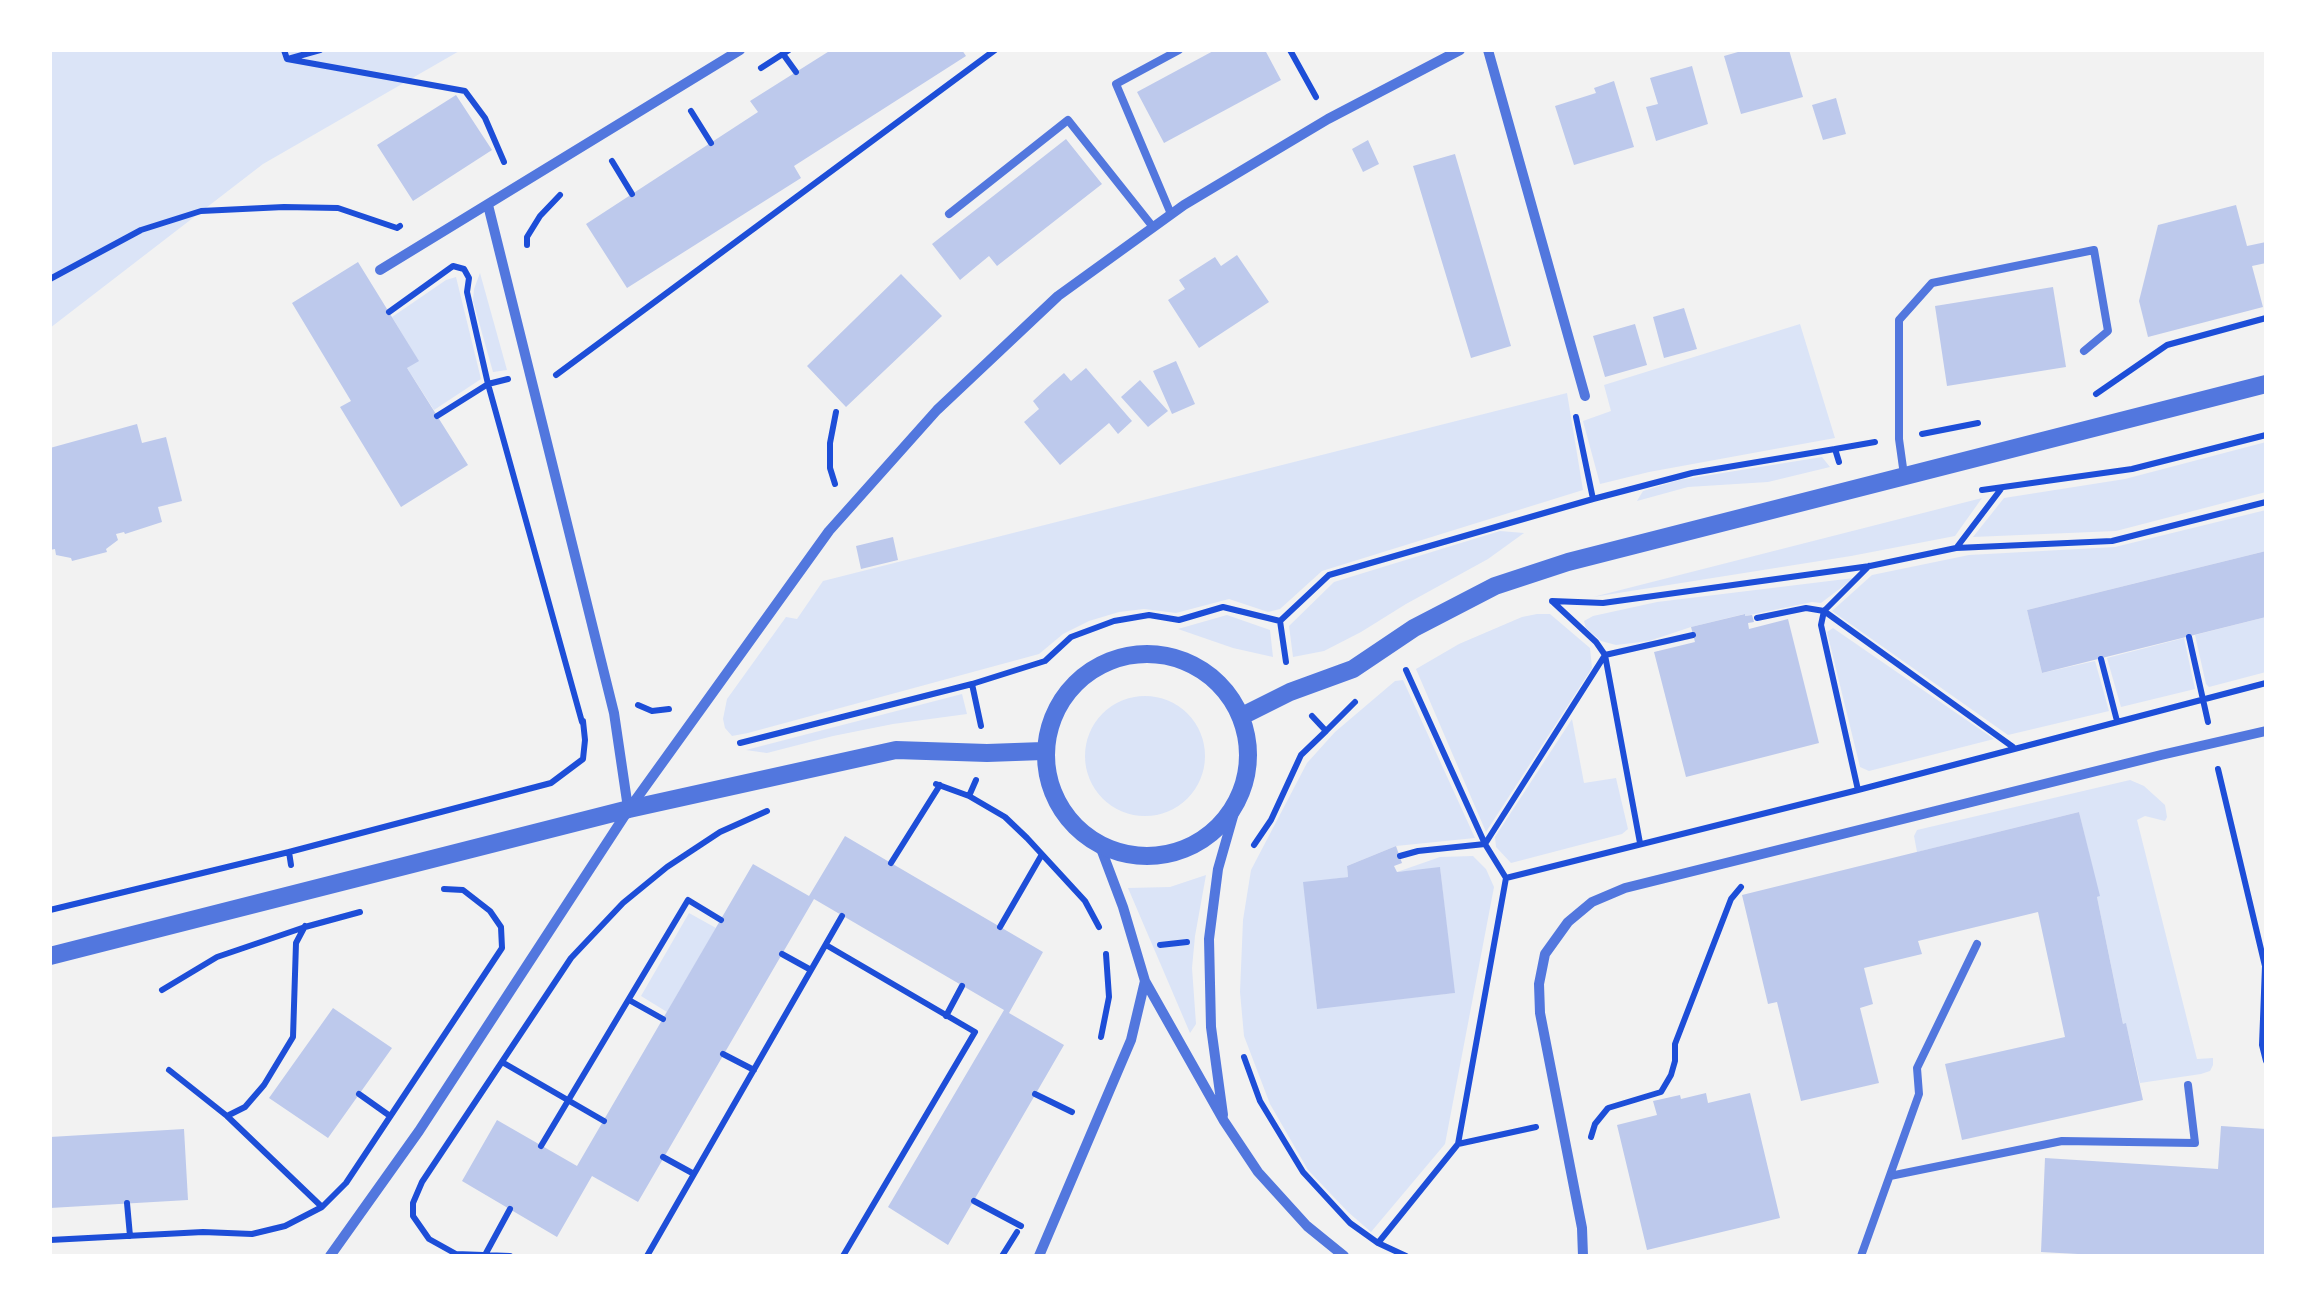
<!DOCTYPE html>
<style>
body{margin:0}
#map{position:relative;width:2316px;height:1306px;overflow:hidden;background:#f2f2f2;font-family:Georgia,serif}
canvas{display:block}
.frame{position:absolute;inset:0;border:52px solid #fff;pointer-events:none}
</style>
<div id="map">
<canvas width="2316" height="1306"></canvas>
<div class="frame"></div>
</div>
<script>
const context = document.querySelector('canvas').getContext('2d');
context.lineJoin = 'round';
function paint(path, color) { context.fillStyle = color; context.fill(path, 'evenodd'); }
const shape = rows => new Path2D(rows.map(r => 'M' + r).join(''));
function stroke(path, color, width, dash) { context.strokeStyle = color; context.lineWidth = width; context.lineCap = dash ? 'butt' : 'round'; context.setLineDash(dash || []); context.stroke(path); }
paint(shape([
 [50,50,461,50,263,164,50,328],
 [480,273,507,370,493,372,473,301,474,289],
 [456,277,481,379,434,410,407,368,418,360,392,317,446,280],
 [1800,324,1835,438,1649,472,1600,484,1583,421,1611,411,1604,385],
 [1567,393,1583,490,1322,571,1280,609,1268,612,1229,599,1176,613,1144,609,1119,612,1089,621,1063,634,1039,654,748,733,732,736,725,728,723,719,727,699,786,617,797,619,823,581],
 [2266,442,2266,492,2116,531,1973,537,2004,498,2125,479],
 [1822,457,1830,467,1768,482,1688,487,1637,501,1643,491,1679,480],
 [1982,498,1955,536,1851,556,1593,597],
 [2266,510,2266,551,2027,610,2042,673,2095,661,2109,711,2008,735,1832,611,1872,575,1969,555,2115,547],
 [1500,531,1524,533,1488,559,1406,604,1361,632,1324,651,1293,657,1289,626,1334,582],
 [1854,578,1821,603,1812,602,1745,616,1744,614,1691,627,1649,641,1616,645,1601,641,1586,628,1584,621,1593,616,1657,602],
 [1537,614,1550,614,1590,648,1592,668,1486,832,1416,669,1459,644,1522,617],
 [1227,615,1270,630,1273,657,1233,648,1178,629],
 [2266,617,2266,672,2209,687,2206,684,2195,635],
 [1833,628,1994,739,1869,771,1860,767,1827,632],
 [2184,638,2195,689,2121,707,2107,658],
 [1403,680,1475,838,1396,846,1347,866,1348,877,1304,883,1317,1008,1454,993,1440,868,1397,872,1440,857,1473,856,1486,869,1494,887,1445,1144,1371,1232,1348,1212,1308,1170,1270,1104,1244,1036,1240,992,1243,920,1251,870,1307,763,1335,732,1395,681],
 [962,694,967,714,893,724,833,736,767,753,746,750],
 '1085 756a60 60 0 1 1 120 0a60 60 0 1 1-120 0Z',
 [1572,719,1584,783,1616,778,1628,829,1622,834,1511,863,1496,847,1495,837],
 [2130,780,2144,786,2165,805,2167,817,2165,821,2145,816,2137,820,2197,1059,2213,1058,2213,1065,2210,1071,2201,1074,2140,1083,2126,1024,2123,1024,2097,897,2099,896,2079,812,1917,852,1914,836,1917,830],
 [1206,875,1195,936,1192,968,1196,1024,1190,1033,1128,888,1170,887],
 [689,913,716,928,667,1012,641,996]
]), '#dbe4f7');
paint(shape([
 [831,50,962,50,966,56,794,166,801,178,627,288,586,224,758,112,750,101],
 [1215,50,1265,50,1281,80,1164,143,1137,92],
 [1745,50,1789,50,1803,97,1741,114,1724,56],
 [1692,66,1708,124,1656,141,1646,107,1658,104,1650,78],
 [1614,81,1634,147,1574,165,1555,106,1596,93,1594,88],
 [456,95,492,150,413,201,377,145],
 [1836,98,1846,134,1823,140,1812,105],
 [1066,139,1102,184,997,266,989,256,960,280,932,244],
 [1368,140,1379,164,1363,172,1352,149],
 [1455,154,1511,346,1471,358,1413,166],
 [2236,205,2247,246,2266,242,2266,263,2252,266,2263,307,2148,337,2139,301,2158,225],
 [1237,255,1269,302,1199,348,1168,300,1185,289,1179,280,1215,257,1221,266],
 [358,262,419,361,407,368,468,465,401,507,340,407,351,401,292,303],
 [901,274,942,316,846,407,807,366],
 [2053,287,2066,367,1947,386,1935,306],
 [1684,308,1697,349,1664,358,1653,317],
 [1635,324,1647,365,1605,377,1593,336],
 [1176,361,1195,404,1172,414,1153,371],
 [1086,368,1132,421,1118,434,1109,423,1060,465,1024,422,1039,409,1033,401,1048,387,1064,373,1071,381],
 [1140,380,1168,411,1148,427,1121,397],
 [137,424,142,443,166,437,182,501,158,507,162,522,125,534,124,532,116,534,118,540,106,549,107,552,72,561,71,558,56,555,55,549,50,550,50,448],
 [893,537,898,560,861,569,856,546],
 [2266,551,2266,617,2042,673,2027,610],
 [1745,614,1745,616,1752,615,1754,622,1748,623,1749,629,1788,619,1819,743,1686,777,1654,652,1695,642,1691,627],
 [2079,812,2100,896,2097,897,2123,1024,2126,1023,2143,1100,1962,1140,1945,1064,2065,1037,2038,912,1918,941,1922,954,1864,968,1873,1004,1860,1008,1879,1083,1801,1101,1777,1002,1768,1004,1742,895],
 [845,836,1043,952,1009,1013,1064,1045,948,1245,888,1207,1004,1010,814,899,638,1202,592,1176,557,1237,462,1181,497,1120,577,1166,753,864,809,896],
 [1396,846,1402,863,1394,866,1397,872,1440,867,1455,993,1317,1009,1303,882,1348,877,1347,866],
 [333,1008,392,1048,328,1138,269,1098],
 [1706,1093,1708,1103,1750,1093,1780,1218,1647,1250,1617,1125,1657,1115,1653,1101,1680,1095,1681,1099],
 [2221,1126,2266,1129,2266,1256,2115,1256,2041,1252,2045,1158,2218,1169],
 [184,1129,188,1200,50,1208,50,1137]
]), '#bdc9ec');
stroke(shape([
 [284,50,287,59,465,91,485,118,504,162],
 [1290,50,1316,97],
 [783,54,796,72],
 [288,59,320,50],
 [761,68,789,50],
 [691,111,711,143],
 [612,161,632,194],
 [527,245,527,237,540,216,560,195],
 [50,279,141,230,201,211,284,207,338,208,397,228,400,226],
 [389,312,453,266,464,269,469,278,467,292,488,384,582,722],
 [556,375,995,50],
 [2096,394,2167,345,2266,318],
 [437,416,488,384,508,379],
 [1576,417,1593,499],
 [1922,434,1978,423],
 [1835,449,1875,442],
 [835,484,830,468,830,443,836,412],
 [1982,490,2132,469,2266,435],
 [1957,547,2001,489],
 [1552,601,1603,603,1870,566,1956,548,2112,541,2266,502],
 [1757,618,1806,608,1824,611,2013,747],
 [1280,621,1329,575,1593,499,1692,473,1835,449,1839,462],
 [2189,637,2208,722],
 [2101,659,2117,721],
 [638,705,652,711,669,709],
 [981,726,972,684,1045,661,1071,637,1114,621,1149,615,1179,620,1223,607,1280,621,1286,662],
 [1326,731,1355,702],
 [740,743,972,684],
 [2218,769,2265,966,2262,1045,2266,1061],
 [936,784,969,796,976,780],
 [1858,790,1821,625,1824,611,1869,566],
 [969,796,1005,817,1027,838,1085,901,1099,927],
 [1640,843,1605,655,1693,635],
 [1254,845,1271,820,1301,755,1326,731,1312,716],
 [289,852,551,783,583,759,585,740,583,721],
 [1400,856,1418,851,1485,844,1605,655,1596,642,1553,602],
 [891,863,940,785],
 [1506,878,1858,790,2266,683],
 [50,910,289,852,291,865],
 [1000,927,1041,856],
 [826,945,975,1032,843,1256],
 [1160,945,1187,942],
 [782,954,811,970],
 [162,990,217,957,305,927,360,912],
 [629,1000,663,1019],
 [946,1016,962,986],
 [1101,1037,1109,997,1106,954],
 [723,1054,754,1070],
 [1244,1057,1260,1101,1303,1172,1350,1223,1378,1243,1406,1256],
 [502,1062,604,1121],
 [169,1070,227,1116,322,1207],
 [359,1094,390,1116],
 [1035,1094,1072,1112],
 [227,1116,245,1107,264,1085,293,1037,296,943,305,926],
 [1591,1137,1595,1124,1608,1108,1661,1092,1671,1075,1675,1061,1675,1044,1731,899,1741,887],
 [1458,1144,1536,1127],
 [541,1146,688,900,721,920],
 [663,1157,694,1174],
 [974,1201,1021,1226],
 [127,1203,130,1236],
 [50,1240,203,1232,252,1234,285,1226,322,1207,346,1183,502,948,501,927,490,911,463,890,444,889],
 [1378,1243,1458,1144,1506,878,1485,844,1406,670],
 [485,1255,510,1209],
 [510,1256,456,1254,429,1239,413,1216,413,1203,422,1182,571,958,623,903,667,867,720,832,767,811],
 [647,1256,842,916],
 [1002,1256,1017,1232]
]), '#1d4ed8', 6);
stroke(shape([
 [949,214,1068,120,1153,227],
 [1171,214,1116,84,1179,50],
 [1904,475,1899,439,1899,320,1932,283,2094,250,2108,331,2084,351],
 [1890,1176,2062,1141,2195,1143,2188,1085],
 [1861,1256,1919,1094,1917,1068,1977,944]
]), '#5277de', 8);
stroke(shape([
 [1488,50,1585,396],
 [488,205,614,713,628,808],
 [380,270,740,50],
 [1145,981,1224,1121,1258,1172,1307,1226,1344,1256],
 [1223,1115,1211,1027,1209,939,1218,869,1236,806],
 [330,1256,419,1131,629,809,829,531,937,410,1058,296,1184,205,1328,119,1460,50],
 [1039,1256,1131,1040,1145,981,1123,907,1100,846],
 [1583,1256,1582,1228,1540,1013,1539,984,1545,954,1568,922,1592,902,1625,888,2161,755,2266,731]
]), '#5277de', 10);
stroke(shape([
 '1046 755a101 101 0 1 1 202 0a101 101 0 1 1-202 0Z',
 [1242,716,1290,692,1353,669,1414,628,1495,586,1568,562,2266,384],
 [50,956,629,809,896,750,987,753,1043,751]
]), '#5277de', 18);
</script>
